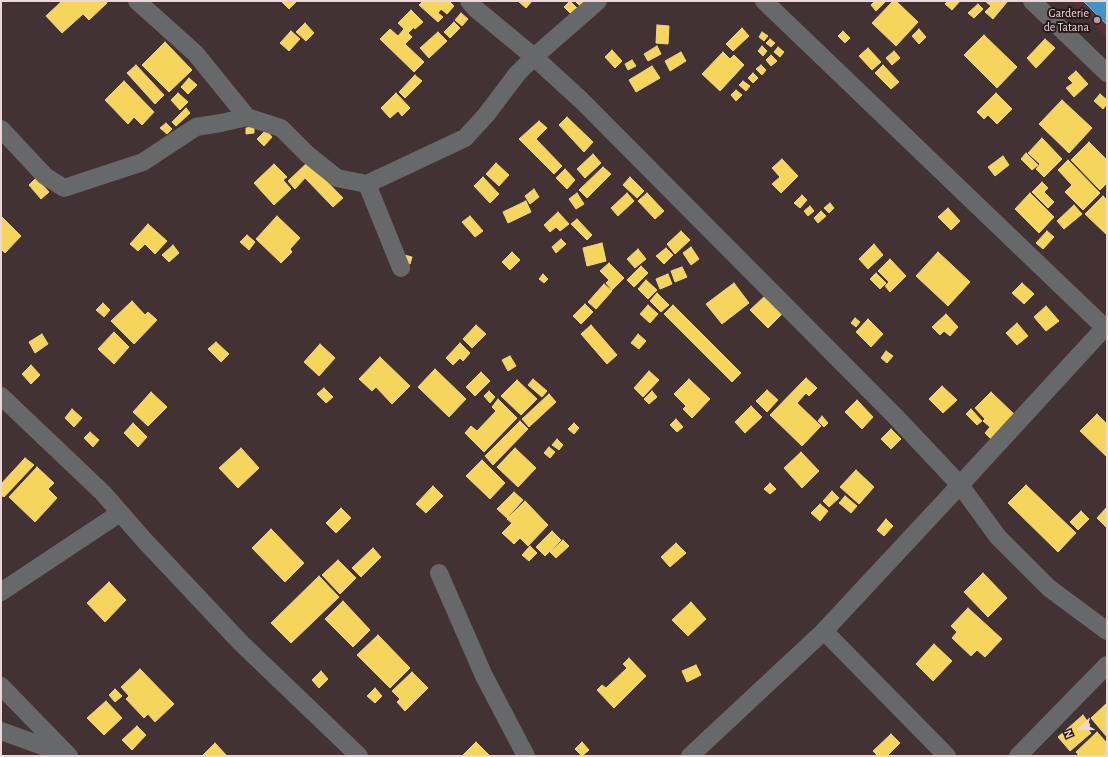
<!DOCTYPE html>
<style>
body{margin:0}
#map{position:relative;width:1108px;height:757px;overflow:hidden;background:#433234;font-family:"Alegreya Sans",sans-serif}
canvas{display:block}
.frame{position:absolute;inset:0;border:2px solid #edd7d8;pointer-events:none}
.north{position:absolute;left:1060px;top:709px;width:40px;height:40px;-webkit-text-stroke:3px #271819;paint-order:stroke;rotate:247deg;font-size:11px;font-weight:700;line-height:16px;text-align:center;color:#edd7d8}
.north::after{content:'';display:block;margin:auto;width:14px;height:18px;background:#edd7d8;clip-path:polygon(50% 0,100% 100%,50% 72%,0 100%)}
</style>
<div id="map">
<canvas width="1108" height="757"></canvas>
<div class="frame"></div>
<div class="north">N</div>
</div>
<script>
const context = document.querySelector('canvas').getContext('2d');
context.lineJoin = 'round';
function paint(path, color) { context.fillStyle = color; context.fill(path, 'evenodd'); }
const shape = rows => new Path2D(rows.map(r => 'M' + r).join(''));
function stroke(path, color, width, dash) { context.strokeStyle = color; context.lineWidth = width; context.lineCap = dash ? 'butt' : 'round'; context.setLineDash(dash || []); context.stroke(path); }
function drawText(font, color, halo, rows, align = 'center') {
  context.font = font + ' "Alegreya Sans",sans-serif'; context.lineWidth = 4; context.setLineDash([]); context.textBaseline = 'middle'; context.strokeStyle = halo; context.fillStyle = color; for (const [text, x, y, turn = 0] of rows) {
    context.save(); context.translate(x, y); context.rotate((+turn || 0) * Math.PI / 180); context.textAlign = isNaN(turn) ? turn : align; if (halo) context.strokeText(text, 0, 0); context.fillText(text, 0, 0); context.restore();
  }
}
paint(shape([
 [1068,1,1107,1,1107,38]
]), '#553035');
const homes = shape([
 [62,1,106,1,107,3,89,20,83,14,62,33,46,16,62,1],
 [281,1,297,1,289,9,281,1],
 [423,1,449,1,454,6,447,14,441,9,438,13,443,17,438,22,419,5,423,1],
 [518,1,532,1,526,8,518,1],
 [570,1,582,13,576,19,564,7,570,1],
 [575,1,587,1,584,10,575,1],
 [875,1,886,1,876,11,871,5,875,1],
 [893,1,896,1,918,22,896,46,872,23,893,1],
 [948,1,960,1,952,10,945,4,948,1],
 [985,1,1006,1,1007,2,993,19,985,12,991,6,985,1],
 [978,4,983,9,974,18,968,13,978,4],
 [411,10,423,22,415,29,414,27,408,33,412,37,405,44,424,62,414,72,380,39,390,29,398,36,404,29,398,23,411,10],
 [461,13,468,19,462,26,455,20,461,13],
 [454,22,460,28,450,38,444,32,454,22],
 [305,23,314,33,306,41,296,32,305,23],
 [657,25,669,26,668,44,656,43,657,25],
 [742,28,749,36,733,51,726,44,742,28],
 [919,29,926,37,919,44,912,36,919,29],
 [291,31,300,39,289,51,280,43,291,31],
 [843,31,850,38,845,43,838,36,843,31],
 [438,32,447,41,429,58,420,48,438,32],
 [762,32,768,36,764,41,759,37,762,32],
 [984,35,1017,67,997,88,964,55,984,35],
 [770,39,775,43,771,47,766,43,770,39],
 [1045,39,1055,48,1036,68,1027,58,1045,39],
 [165,42,192,70,169,92,142,65,165,42],
 [657,46,661,54,648,61,644,54,657,46],
 [762,46,767,51,763,56,758,51,762,46],
 [778,47,784,52,780,57,774,52,778,47],
 [868,48,881,62,872,70,859,56,868,48],
 [612,50,622,61,615,68,605,57,612,50],
 [894,51,900,58,892,65,886,58,894,51],
 [681,52,686,61,670,71,665,61,681,52],
 [723,52,730,59,734,55,744,65,720,91,702,74,723,52],
 [771,55,777,61,771,66,766,60,771,55],
 [632,60,636,66,628,70,625,64,632,60],
 [136,65,164,95,155,104,127,73,136,65],
 [761,65,766,70,762,75,756,69,761,65],
 [883,65,899,82,891,89,875,73,883,65],
 [652,66,660,78,636,92,629,80,652,66],
 [1076,71,1088,84,1074,97,1066,88,1073,83,1068,78,1076,71],
 [753,73,758,78,753,83,748,78,753,73],
 [415,75,422,81,405,98,399,92,415,75],
 [189,78,197,85,188,94,181,87,189,78],
 [124,81,154,112,142,125,134,117,128,124,105,100,124,81],
 [743,81,750,86,746,91,739,85,743,81],
 [736,90,742,95,736,101,731,95,736,90],
 [178,93,188,102,180,110,171,100,178,93],
 [396,93,410,108,402,116,398,111,390,118,381,108,396,93],
 [996,93,1012,109,997,124,988,115,984,119,977,112,996,93],
 [1100,94,1107,100,1107,104,1103,109,1094,101,1100,94],
 [1062,100,1092,128,1069,153,1039,124,1062,100],
 [186,108,190,113,176,126,172,122,186,108],
 [567,117,593,142,584,152,559,125,567,117],
 [539,121,547,128,536,139,562,166,554,174,519,139,539,121],
 [166,123,172,129,167,134,160,128,166,123],
 [254,127,254,133,246,134,246,128,254,127],
 [266,130,272,137,264,146,257,139,266,130],
 [1042,138,1062,159,1044,177,1036,169,1040,164,1028,153,1042,138],
 [1089,142,1107,160,1107,183,1100,190,1071,160,1089,142],
 [1026,153,1038,165,1032,170,1021,159,1026,153],
 [593,154,601,163,585,178,577,169,593,154],
 [1003,156,1009,165,995,176,988,167,1003,156],
 [782,159,798,176,781,193,772,184,780,177,772,168,782,159],
 [1068,160,1100,193,1083,210,1065,192,1072,185,1058,170,1068,160],
 [308,162,343,198,333,207,305,178,295,189,288,181,308,162],
 [496,163,509,175,499,186,486,174,496,163],
 [274,164,287,177,283,180,291,189,274,205,254,183,274,164],
 [603,167,611,174,587,198,579,190,603,167],
 [565,169,575,180,567,189,556,178,565,169],
 [483,177,499,194,490,203,474,186,483,177],
 [630,177,644,191,637,198,623,185,630,177],
 [36,178,49,192,41,199,29,185,36,178],
 [1042,182,1048,188,1044,192,1054,202,1048,208,1032,192,1042,182],
 [534,189,539,197,530,204,525,196,534,189],
 [577,193,584,204,576,209,569,199,577,193],
 [627,193,634,201,618,216,611,208,627,193],
 [647,193,664,211,655,219,638,201,647,193],
 [1030,193,1054,217,1039,233,1015,209,1030,193],
 [802,195,807,200,800,208,794,203,802,195],
 [1103,196,1107,200,1107,235,1085,214,1103,196],
 [526,201,531,212,508,223,503,212,526,201],
 [830,203,834,208,829,213,824,208,830,203],
 [1074,205,1082,214,1064,229,1057,221,1074,205],
 [810,206,814,211,808,216,804,211,810,206],
 [948,208,960,221,951,230,938,217,948,208],
 [821,211,826,216,818,223,814,218,821,211],
 [558,212,569,224,560,231,556,227,550,232,544,225,558,212],
 [1,216,21,236,5,253,1,249,1,216],
 [277,216,300,238,290,249,292,252,281,263,256,239,277,216],
 [470,216,483,231,475,237,462,222,470,216],
 [577,219,592,235,587,240,571,224,577,219],
 [148,224,167,241,155,254,145,244,138,251,130,244,148,224],
 [681,231,690,240,675,254,667,244,681,231],
 [1047,231,1054,237,1043,249,1036,243,1047,231],
 [247,235,255,242,249,250,240,242,247,235],
 [561,239,566,244,556,253,552,247,561,239],
 [602,243,606,261,587,266,583,248,602,243],
 [874,244,883,255,868,269,859,259,874,244],
 [173,245,179,253,169,262,162,255,173,245],
 [691,247,699,259,691,265,683,253,691,247],
 [666,248,673,255,664,264,656,256,666,248],
 [638,249,646,259,635,268,627,259,638,249],
 [512,252,520,260,510,270,502,262,512,252],
 [938,252,970,282,948,306,916,276,938,252],
 [404,255,412,257,410,264,403,262,404,255],
 [890,259,906,276,890,292,885,286,889,282,878,271,890,259],
 [609,263,624,278,612,290,606,283,609,280,600,271,609,263],
 [641,266,648,273,634,287,627,280,641,266],
 [682,267,687,277,675,282,671,271,682,267],
 [876,273,886,283,880,289,870,279,876,273],
 [543,274,548,279,544,283,539,279,543,274],
 [668,274,672,284,660,289,656,279,668,274],
 [646,280,657,290,648,299,638,289,646,280],
 [734,283,749,303,722,324,706,304,734,283],
 [1022,283,1034,294,1024,304,1012,293,1022,283],
 [604,284,612,291,596,309,588,302,604,284],
 [657,293,669,305,661,312,650,301,657,293],
 [765,296,782,314,768,328,750,310,765,296],
 [132,301,145,315,148,312,157,320,134,344,111,321,132,301],
 [103,303,110,310,104,317,96,310,103,303],
 [585,304,593,312,581,324,573,316,585,304],
 [648,305,658,314,650,323,640,314,648,305],
 [673,305,741,373,732,382,664,314,673,305],
 [1046,306,1059,321,1046,331,1034,317,1046,306],
 [946,314,958,327,950,336,944,331,940,335,932,327,946,314],
 [855,318,860,322,856,327,851,323,855,318],
 [868,319,883,334,871,347,856,332,868,319],
 [1017,323,1028,336,1017,345,1006,333,1017,323],
 [476,325,486,334,472,348,463,339,476,325],
 [591,325,617,355,607,364,581,334,591,325],
 [114,332,129,347,114,364,98,349,114,332],
 [42,334,48,344,35,353,29,342,42,334],
 [638,334,646,341,639,349,631,343,638,334],
 [216,342,229,354,221,362,208,349,216,342],
 [460,343,470,353,463,361,460,358,453,365,446,358,460,343],
 [320,344,335,358,319,376,304,362,320,344],
 [886,351,893,356,887,363,881,358,886,351],
 [510,356,516,366,508,371,502,360,510,356],
 [380,357,410,386,392,404,376,387,372,391,359,379,380,357],
 [31,365,40,375,31,384,22,374,31,365],
 [435,369,466,399,449,417,418,387,435,369],
 [649,371,659,380,643,397,634,388,649,371],
 [481,372,490,381,475,396,466,387,481,372],
 [806,378,817,388,809,396,806,393,797,403,821,426,802,446,770,415,806,378],
 [533,379,547,391,542,397,528,385,533,379],
 [689,379,710,399,692,418,683,409,686,406,674,394,689,379],
 [517,380,537,399,521,415,501,396,517,380],
 [942,386,957,400,943,413,929,399,942,386],
 [324,388,333,397,326,403,317,394,324,388],
 [767,390,778,400,767,412,756,401,767,390],
 [489,391,495,397,490,403,484,396,489,391],
 [652,391,657,397,649,404,644,399,652,391],
 [151,392,167,407,148,426,133,412,151,392],
 [991,392,1016,416,992,440,985,433,990,427,983,421,985,419,975,408,991,392],
 [549,394,556,402,529,427,522,419,549,394],
 [498,399,517,418,484,452,465,433,471,426,477,431,496,411,492,407,498,399],
 [857,400,873,417,862,429,845,412,857,400],
 [751,406,762,417,745,433,735,422,751,406],
 [72,409,82,418,74,427,65,418,72,409],
 [971,409,982,421,977,425,966,414,971,409],
 [1097,414,1107,424,1107,457,1080,431,1097,414],
 [822,416,828,423,824,427,818,421,822,416],
 [676,419,683,427,677,432,670,425,676,419],
 [520,421,528,429,493,465,485,456,520,421],
 [133,423,147,437,138,447,124,433,133,423],
 [574,423,579,428,574,434,568,429,574,423],
 [891,429,901,439,891,449,881,439,891,429],
 [90,432,99,440,93,447,84,438,90,432],
 [557,439,563,445,559,450,552,445,557,439],
 [549,447,555,452,550,458,544,453,549,447],
 [241,448,259,468,238,488,219,468,241,448],
 [515,448,536,468,518,487,497,467,515,448],
 [801,452,819,471,802,488,784,468,801,452],
 [25,458,34,465,4,497,1,495,1,484,25,458],
 [482,460,505,483,490,499,466,476,482,460],
 [37,467,54,483,48,489,57,498,35,522,9,497,37,467],
 [856,470,874,487,859,504,840,487,856,470],
 [770,483,776,489,770,494,764,489,770,483],
 [1026,485,1076,533,1058,552,1008,503,1026,485],
 [433,486,443,496,426,513,416,504,433,486],
 [832,491,839,498,829,507,823,501,832,491],
 [514,492,523,500,507,518,497,509,514,492],
 [845,496,857,506,851,513,839,503,845,496],
 [525,501,548,525,528,546,520,538,514,544,502,533,512,523,507,519,525,501],
 [820,504,828,511,820,521,811,513,820,504],
 [1107,507,1107,528,1097,518,1107,507],
 [341,508,351,518,336,533,326,523,341,508],
 [1081,511,1089,519,1078,530,1070,522,1081,511],
 [886,519,893,526,884,536,877,530,886,519],
 [271,529,304,563,285,582,252,548,271,529],
 [552,531,561,540,545,556,536,547,552,531],
 [563,540,569,546,556,558,550,552,563,540],
 [676,543,686,553,670,567,661,557,676,543],
 [530,546,537,553,529,561,522,555,530,546],
 [373,548,381,557,361,577,352,568,373,548],
 [338,560,356,578,340,594,322,575,338,560],
 [983,573,1007,598,988,617,964,592,983,573],
 [319,576,339,597,291,643,271,623,319,576],
 [109,582,126,600,105,622,87,603,109,582],
 [343,601,370,630,353,647,325,619,343,601],
 [691,602,706,619,688,636,672,620,691,602],
 [968,608,1002,639,985,657,977,650,971,656,952,638,957,632,951,626,968,608],
 [378,635,410,668,390,688,357,655,378,635],
 [934,644,952,661,933,681,916,664,934,644],
 [629,658,646,676,614,708,597,690,602,685,606,688,627,668,623,664,629,658],
 [696,665,701,675,687,682,682,671,696,665],
 [140,669,174,704,155,722,148,714,144,718,126,699,129,696,121,687,140,669],
 [321,671,328,679,319,688,312,680,321,671],
 [412,672,428,688,405,711,397,702,400,699,392,691,412,672],
 [375,688,382,696,375,703,367,696,375,688],
 [115,689,122,696,115,702,109,695,115,689],
 [106,701,122,718,104,735,87,718,106,701],
 [1107,703,1107,737,1091,718,1107,703],
 [1083,715,1090,725,1087,728,1091,733,1070,751,1058,737,1083,715],
 [137,726,146,735,132,750,122,740,137,726],
 [1097,732,1107,743,1107,756,1079,756,1076,752,1097,732],
 [891,734,900,743,887,756,878,756,873,751,891,734],
 [476,742,490,756,462,756,476,742],
 [582,742,589,750,582,756,575,749,582,742],
 [215,743,227,756,202,756,215,743]
]);
paint(homes, '#f6d55c');
stroke(homes, '#f3d681', 1);
const schools = shape([
 [1083,1,1107,1,1107,25,1083,1]
]);
paint(schools, '#4393c3');
stroke(schools, '#76a7c9', 1);
stroke(shape([
 [137,1,195,53,247,117],
 [469,1,476,9,534,57,581,100,895,416,960,485,998,537,1049,588,1107,631],
 [764,1,1104,327],
 [1032,1,1107,73],
 [1,129,45,176,64,188,143,162,196,127,221,123,247,117,281,128,307,154,337,178,367,184],
 [401,268,367,184,465,138,486,115,517,74,534,57,598,1],
 [1,396,103,493,145,541,241,643,359,756],
 [439,573,484,676,526,756],
 [1,592,120,513],
 [1,686,69,756],
 [1,731,62,753],
 [690,756,824,631],
 [947,756,824,631,960,485,1107,325],
 [1018,756,1107,665]
]), '#67686a', 18);
for (const [x, y, r, color] of [
 [1097,20,4,"#b29d9f"]
]) { const dot = new Path2D(); dot.arc(x, y, r, 0, 2 * Math.PI); context.fillStyle = color; context.fill(dot); stroke(dot, '#271819', 1.5); }
drawText('12px', '#edd7d8', '#271819', [
 ["Garderie",1089,13],
 ["de Tatana",1089,27]
], 'right');
</script>
